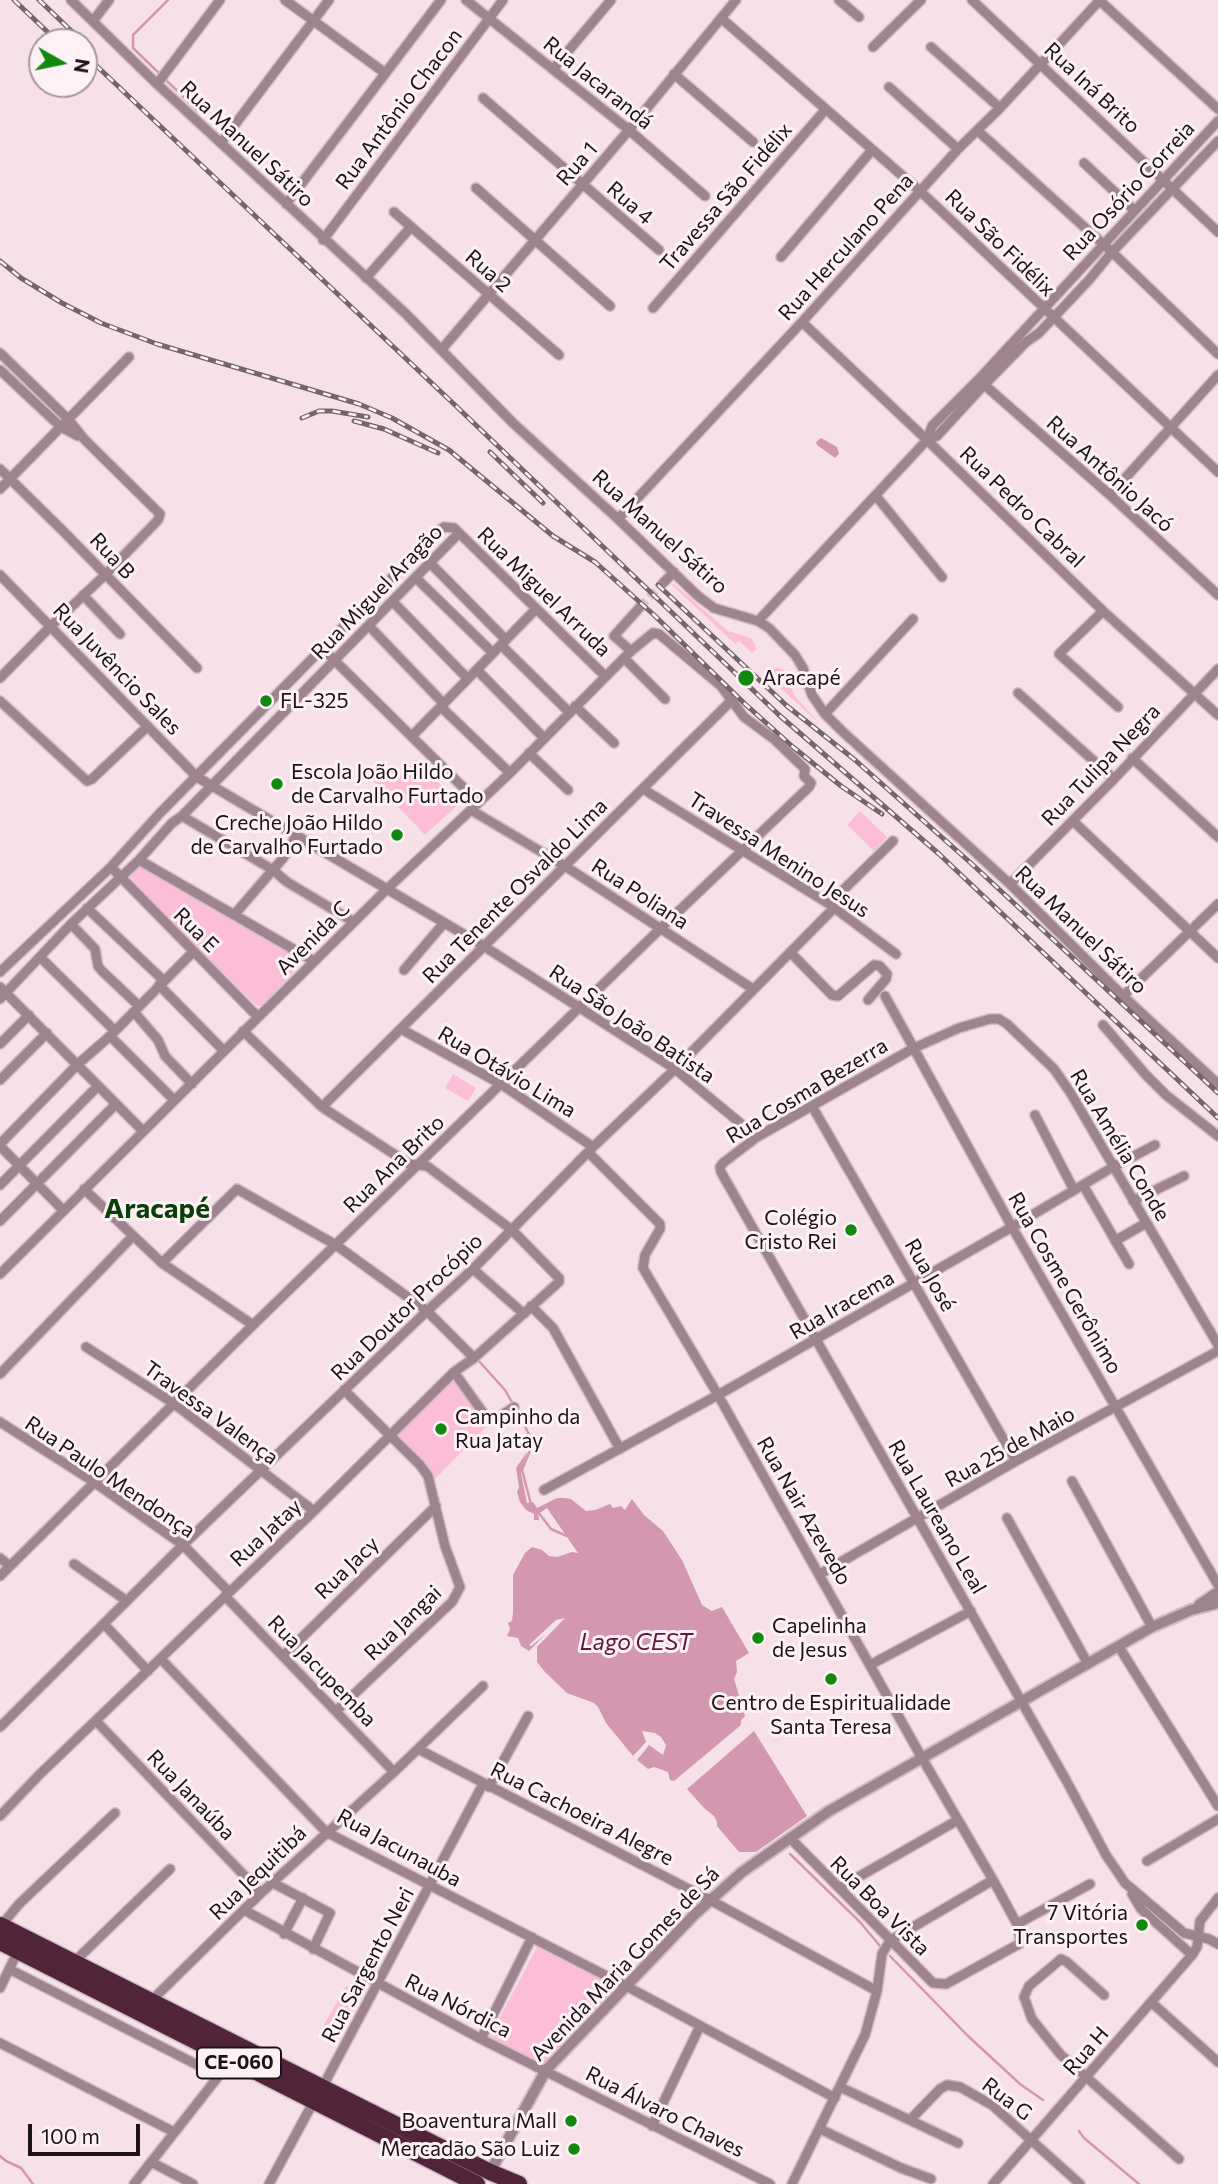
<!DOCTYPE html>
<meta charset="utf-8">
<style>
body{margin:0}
#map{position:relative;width:1218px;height:2184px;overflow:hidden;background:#f7e1e9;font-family:Commissioner,sans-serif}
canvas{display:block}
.north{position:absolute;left:28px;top:28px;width:70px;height:70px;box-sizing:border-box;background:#fef1f6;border:2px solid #a3999d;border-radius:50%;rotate:99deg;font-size:19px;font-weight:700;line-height:28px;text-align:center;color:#1b1417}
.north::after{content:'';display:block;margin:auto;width:24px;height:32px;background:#11890f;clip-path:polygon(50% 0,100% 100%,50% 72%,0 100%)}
.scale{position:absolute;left:28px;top:2124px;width:112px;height:32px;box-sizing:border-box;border:4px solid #1b1417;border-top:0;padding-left:9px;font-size:21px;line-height:24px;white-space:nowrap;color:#1b1417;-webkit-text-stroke:5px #fef1f6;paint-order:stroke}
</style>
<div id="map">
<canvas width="1218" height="2184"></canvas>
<div class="north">N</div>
<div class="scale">100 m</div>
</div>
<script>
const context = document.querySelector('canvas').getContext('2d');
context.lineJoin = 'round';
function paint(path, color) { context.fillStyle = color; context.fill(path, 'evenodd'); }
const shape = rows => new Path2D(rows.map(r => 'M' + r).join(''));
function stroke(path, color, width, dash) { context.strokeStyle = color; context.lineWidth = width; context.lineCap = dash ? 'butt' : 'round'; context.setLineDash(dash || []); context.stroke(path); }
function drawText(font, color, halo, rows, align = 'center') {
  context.font = font + ' Commissioner,sans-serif'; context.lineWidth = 6; context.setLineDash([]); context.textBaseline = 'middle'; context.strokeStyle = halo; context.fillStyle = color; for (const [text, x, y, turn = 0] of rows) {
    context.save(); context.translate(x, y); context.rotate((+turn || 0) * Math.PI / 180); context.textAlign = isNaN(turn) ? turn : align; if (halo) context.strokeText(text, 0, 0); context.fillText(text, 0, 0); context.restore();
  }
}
paint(shape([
 [671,584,674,584,728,631,751,638,755,644,756,649,752,653,739,641,735,644],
 [778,667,786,672,794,695,818,722,777,685,781,680,771,671],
 [416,759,459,804,425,835,368,775,376,767,393,783],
 [860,811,887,837,874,851,847,825],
 [139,866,302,958,302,963,262,1006,257,1006,138,889,129,875,134,867],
 [453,1074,476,1088,468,1101,445,1088],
 [454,1375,490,1423,435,1479,393,1434],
 [537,1947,616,1987,542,2065,489,2038],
 [346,1986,362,1995,334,2044,318,2035]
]), '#fcbdd7');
paint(shape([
 [821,438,837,447,839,454,835,458,817,445,816,442],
 [527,1452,521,1473,527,1503,533,1502,537,1508,557,1498,564,1498,571,1499,586,1511,595,1510,610,1504,613,1508,621,1506,625,1510,632,1499,644,1515,663,1531,682,1560,702,1605,712,1611,722,1607,749,1653,736,1661,737,1672,734,1679,745,1716,741,1720,741,1725,674,1781,670,1780,668,1772,654,1767,648,1769,637,1760,649,1745,663,1755,666,1745,661,1737,655,1733,642,1731,646,1742,633,1756,606,1723,598,1707,594,1703,567,1693,545,1672,537,1662,537,1647,565,1618,556,1620,529,1645,531,1646,545,1635,529,1651,521,1646,518,1638,507,1636,510,1629,508,1623,512,1621,513,1613,513,1575,525,1553,532,1547,542,1550,549,1556,557,1557,572,1552,578,1553,547,1508,538,1514,539,1520,534,1520,534,1514,526,1510,520,1502,517,1492,519,1487,516,1468],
 [754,1731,807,1816,756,1852,739,1852,717,1826,717,1822,714,1816,704,1808,687,1789]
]), '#d397b0');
stroke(shape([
 [168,0,133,35,133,48,199,112],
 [452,1341,464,1353],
 [478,1360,505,1390,513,1404],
 [517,1410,533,1443,522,1470,531,1504],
 [538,1512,551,1529,567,1536],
 [790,1854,860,1922,880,1946],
 [890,1956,968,2036,1020,2084,1043,2100],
 [1079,2131,1084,2138,1139,2184],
 [0,2156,6,2161,21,2168,33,2184]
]), '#d397b0', 2.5);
stroke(shape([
 [640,607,663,583]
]), '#d6c2ca', 9, [9, 4.5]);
const minor = shape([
 [71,0,157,84,405,313,513,423,618,519,698,596,714,608,758,621,769,628,795,655,803,668,812,695,825,714,843,732,1010,884,1123,996,1218,1084],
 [285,0,385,73],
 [466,0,629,130,705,196],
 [839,0,859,17],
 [972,0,1218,232],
 [1099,0,1218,109],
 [721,18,920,191,1218,472],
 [93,21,109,0],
 [873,47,921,0],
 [931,47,1000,108],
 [554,68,611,0],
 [674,74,753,142],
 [157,84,220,0],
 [889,87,958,149],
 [483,98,659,250],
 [978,131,1112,252,1218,354],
 [221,143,329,0],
 [1084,163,1134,210],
 [476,188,610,306],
 [286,204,441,0],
 [394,212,559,355],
 [323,240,503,0],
 [781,257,872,150],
 [366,278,411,227],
 [653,308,826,109],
 [802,322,927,440,1103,611,1218,715],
 [442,349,629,130,736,0],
 [0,353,68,419,85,440,160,514,158,520,105,575,51,626,0,678],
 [0,370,61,427,78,436],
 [980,381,1110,495,1218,595],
 [927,440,932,426,978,380,1218,121],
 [0,469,64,532,197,668],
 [0,489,129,357],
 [1110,495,1218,375],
 [876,496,942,577],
 [618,519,802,322,958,149,1000,108,1100,0],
 [430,563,506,640],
 [0,575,197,777,482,945,675,1069,757,1137],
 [416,578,493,653],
 [663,583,674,572],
 [83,595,120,634],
 [393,602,468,679],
 [1103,611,1059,654,1118,707],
 [758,621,927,440,937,436,984,385,1026,342,1039,333,1089,280,1112,252,1218,141],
 [369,626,444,704],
 [501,645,569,712],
 [323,649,478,802],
 [631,651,614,636,640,607],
 [624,658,665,699],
 [477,670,544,738],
 [1018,693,1114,779],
 [0,701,87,781,92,779,148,726],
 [575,706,614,743],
 [441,707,510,773],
 [825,714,913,619],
 [412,736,536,609],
 [529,753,568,790],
 [1132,758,1218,837],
 [643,789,829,904,896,954],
 [471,810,565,866,753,989],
 [182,816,273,870,287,882,354,922],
 [1073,821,1218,958],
 [139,860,314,961],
 [111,867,258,1017],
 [1010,884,1114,779,1218,669],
 [829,904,893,841],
 [87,908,163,980],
 [234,915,284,857,296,836],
 [71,924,95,949,98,966,102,971,139,1006],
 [790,952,832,995,838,996,874,965,880,966,887,974,886,979,868,1000],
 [40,957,115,1031],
 [404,970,444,923],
 [0,972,111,867,160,813,438,531,444,527,454,528,605,676],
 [159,985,224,1051],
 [0,987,143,1131],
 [885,996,1012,1227,1218,1585],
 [1123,996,1218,904],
 [0,999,71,924,139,860,172,823,182,816,459,533],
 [134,1012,158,1040,165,1056,192,1084],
 [1103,1025,1146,1075,1166,1095,1218,1136],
 [401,1029,501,1084,593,1147],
 [110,1036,174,1100],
 [0,1044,29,1015],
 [0,1080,47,1033],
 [812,1106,1016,1461],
 [322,1107,732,700],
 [1035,1115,1074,1190],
 [0,1144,78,1064,110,1036,193,952],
 [0,1146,63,1210],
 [589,1153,660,1224,660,1229,645,1255,643,1268,718,1395,922,1758,993,1880,1017,1924,1020,1939,1019,1944,946,1984,933,1983,790,1838],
 [0,1185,98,1086],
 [1083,1185,1129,1264],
 [84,1189,162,1263,253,1325],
 [1133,1201,1184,1176],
 [0,1221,116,1104],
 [1115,1241,1146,1223],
 [162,1263,237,1189,336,1245,427,1311,474,1358],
 [473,1269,524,1314],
 [0,1274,387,889,510,773,631,651,653,633,659,634,721,686,744,717,775,740,805,769,804,776,811,783,809,787,661,928,253,1325,0,1576],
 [531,1306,553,1328,620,1449],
 [1218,1345,1070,1092,1054,1069,1007,1024,999,1019,990,1019,959,1028,914,1048,757,1137,723,1163,720,1167,721,1172,1066,1780,1106,1855,1125,1883,1184,1933,1209,1939,1218,1944],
 [86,1347,173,1403,314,1511],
 [454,1372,489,1421,494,1420,514,1407],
 [0,1374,133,1236],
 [0,1422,94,1482,183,1545,229,1592],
 [1072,1481,1152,1627],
 [544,1490,718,1395,1012,1227,1113,1167,1155,1145],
 [1007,1518,1088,1664],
 [0,1558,10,1566],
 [74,1564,127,1601],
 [820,1574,1016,1461,1218,1351],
 [225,1596,394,1772],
 [104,1624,148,1671],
 [1119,1647,1218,1806],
 [284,1655,436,1506],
 [161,1659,326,1832,628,1987,835,2098],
 [870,1665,971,1611],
 [336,1711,452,1602,460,1587,445,1546,428,1476,420,1465,344,1390],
 [96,1721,261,1893],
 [0,1727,183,1545,427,1311,473,1269,593,1147,675,1069,834,908],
 [418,1749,710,1900,877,1991],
 [489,1787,528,1716],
 [0,1816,39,1775,314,1511,454,1372,474,1358,559,1282,559,1278,512,1230,427,1166,409,1164,322,1107,243,1031],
 [1147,1861,1218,1819],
 [273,1883,330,1913,313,1949],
 [839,1888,958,1820],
 [1132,1894,1141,1909,1192,1955],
 [244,1910,481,2039,770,2184],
 [1017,1924,1090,1884],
 [1,1926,19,1904,115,1813],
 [284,1934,303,1898],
 [74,1962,170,1869],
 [9,1969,219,2076],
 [0,1988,18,1951],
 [1104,1995,1067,1962,1061,1959,1029,1986,1024,1997,1032,2019,1060,2054,1179,2159],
 [150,2002,261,1893,394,1772,483,1686],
 [1151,2002,1218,2062],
 [481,2039,532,1937],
 [0,2043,174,2132],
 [840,2087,958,2143],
 [322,2088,483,1784],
 [910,2120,940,2089,947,2085,960,2087,992,2105,1080,2184],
 [652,2126,700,2026],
 [820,2129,901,2168,931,2179],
 [151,2162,193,2184],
 [134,2184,232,2059],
 [269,2184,314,2101],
 [792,2184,865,2035,877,1991,882,1954,886,1947,891,1940,993,1880],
 [993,2184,1192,1955,1197,1947,1200,1921,1218,1898]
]);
const tertiary = shape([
 [1199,1605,1218,1592],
 [490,2172,546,2070,695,1914,742,1872,829,1811,1152,1627,1191,1610,1218,1603]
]);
const trunk = shape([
 [0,1925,490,2172,519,2184],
 [0,1942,477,2184]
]);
stroke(minor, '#cfbcc3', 12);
stroke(tertiary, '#cfbcc3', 14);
stroke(trunk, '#cfbcc3', 19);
stroke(minor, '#9e848e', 9);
stroke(tertiary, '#9e848e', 10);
stroke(trunk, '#52243a', 16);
const rail = shape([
 [14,0,58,42],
 [39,0,83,42],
 [84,54,457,407,779,715,939,854,1218,1118],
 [0,261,21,278,62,303,101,323,157,344,359,404,392,418,449,450,553,536,595,562,654,615,744,703,793,747,841,786,882,814],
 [302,418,319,411,332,411,368,417],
 [354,421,384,429,438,453],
 [490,452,543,503],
 [658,585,787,706,855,760,973,865,1218,1093]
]);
stroke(rail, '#73666b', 5);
stroke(rail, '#fef1f6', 2.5, [8]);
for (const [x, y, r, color] of [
 [746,678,9,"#11890f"],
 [266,701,7,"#11890f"],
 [277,784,7,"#11890f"],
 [397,835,7,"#11890f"],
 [851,1230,7,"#11890f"],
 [441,1429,7,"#11890f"],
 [758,1638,7,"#11890f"],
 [831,1679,7,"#11890f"],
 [1142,1925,7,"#11890f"],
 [571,2121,7,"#11890f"],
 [574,2149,7,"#11890f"]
]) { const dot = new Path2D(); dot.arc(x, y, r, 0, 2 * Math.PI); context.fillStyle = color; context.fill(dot); stroke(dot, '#fef1f6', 2.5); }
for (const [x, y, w] of [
 [239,2063,84]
]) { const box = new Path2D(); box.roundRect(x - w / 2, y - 15.5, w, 31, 5); context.fillStyle = '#fef1f6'; context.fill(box); stroke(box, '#1b1417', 2); }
drawText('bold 19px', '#1b1417', null, [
 ["CE-060",239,2063]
]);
drawText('21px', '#1b1417', '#fef1f6', [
 ["Rua Jacarandá",598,83,39],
 ["Rua Iná Brito",1092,88,43],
 ["Rua Antônio Chacon",399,109,-53],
 ["Rua Manuel Sátiro",247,144,43],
 ["Rua 1",577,164,-49],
 ["Rua Osório Correia",1129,191,-47],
 ["Travessa São Fidélix",726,197,-49],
 ["Rua 4",630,203,41],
 ["Rua São Fidélix",1000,243,44],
 ["Rua Herculano Pena",846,247,-48],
 ["Rua 2",488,271,41],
 ["Rua Antônio Jacó",1110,474,42],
 ["Rua Pedro Cabral",1022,507,44],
 ["Rua Manuel Sátiro",660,532,42],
 ["Rua B",112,556,47],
 ["Rua Miguel Aragão",377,592,-46],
 ["Rua Miguel Arruda",544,592,44],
 ["Rua Juvêncio Sales",117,669,46],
 ["Rua Tulipa Negra",1101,765,-46],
 ["Travessa Menino Jesus",779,855,33],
 ["Rua Tenente Osvaldo Lima",515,891,-45],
 ["Rua Poliana",640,894,33],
 ["Rua E",196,930,45],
 ["Rua Manuel Sátiro",1081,930,44],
 ["Avenida C",313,938,-45],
 ["Rua São João Batista",632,1024,34],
 ["Rua Otávio Lima",507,1072,31],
 ["Rua Cosma Bezerra",807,1091,-31],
 ["Rua Amélia Conde",1120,1145,59],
 ["Rua Ana Brito",394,1164,-44],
 ["Rua José",930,1275,60],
 ["Rua Cosme Gerônimo",1065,1283,60],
 ["Rua Iracema",842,1305,-30],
 ["Rua Doutor Procópio",407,1307,-44],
 ["Travessa Valença",211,1413,36],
 ["Rua 25 de Maio",1010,1447,-29],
 ["Rua Paulo Mendonça",110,1477,34],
 ["Rua Nair Azevedo",804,1511,60],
 ["Rua Laureano Leal",937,1517,60],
 ["Rua Jatay",266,1533,-43],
 ["Rua Jacy",347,1568,-44],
 ["Rua Jangai",403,1623,-44],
 ["Rua Jacupemba",322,1671,46],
 ["Rua Janaúba",191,1795,46],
 ["Rua Cachoeira Alegre",582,1814,27],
 ["Rua Jacunauba",399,1848,29],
 ["Rua Jequitibá",258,1873,-44],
 ["Rua Boa Vista",880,1906,45],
 ["Avenida Maria Gomes de Sá",625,1964,-46],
 ["Rua Sargento Neri",368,1965,-62],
 ["Rua Nórdica",458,2006,27],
 ["Rua H",1086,2051,-49],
 ["Rua G",1007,2099,37],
 ["Rua Álvaro Chaves",665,2112,27]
]);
drawText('21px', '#1b1417', '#fef1f6', [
 ["Aracapé",762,678],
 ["FL-325",280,701],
 ["Escola João Hildo",291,772],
 ["de Carvalho Furtado",291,796],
 ["Creche João Hildo",383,823,"right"],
 ["de Carvalho Furtado",383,847,"right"],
 ["Colégio",837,1218,"right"],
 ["Cristo Rei",837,1242,"right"],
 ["Campinho da",455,1417],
 ["Rua Jatay",455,1441],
 ["Capelinha",772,1626],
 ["de Jesus",772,1650],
 ["Centro de Espiritualidade",831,1703,"center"],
 ["Santa Teresa",831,1727,"center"],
 ["7 Vitória",1128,1913,"right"],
 ["Transportes",1128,1937,"right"],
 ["Boaventura Mall",557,2121,"right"],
 ["Mercadão São Luiz",560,2149,"right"]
], 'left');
drawText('italic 23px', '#5d163c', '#fef1f6', [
 ["Lago CEST",636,1642]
]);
drawText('bold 28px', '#094008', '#fef1f6', [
 ["Aracapé",157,1209]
]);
</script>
